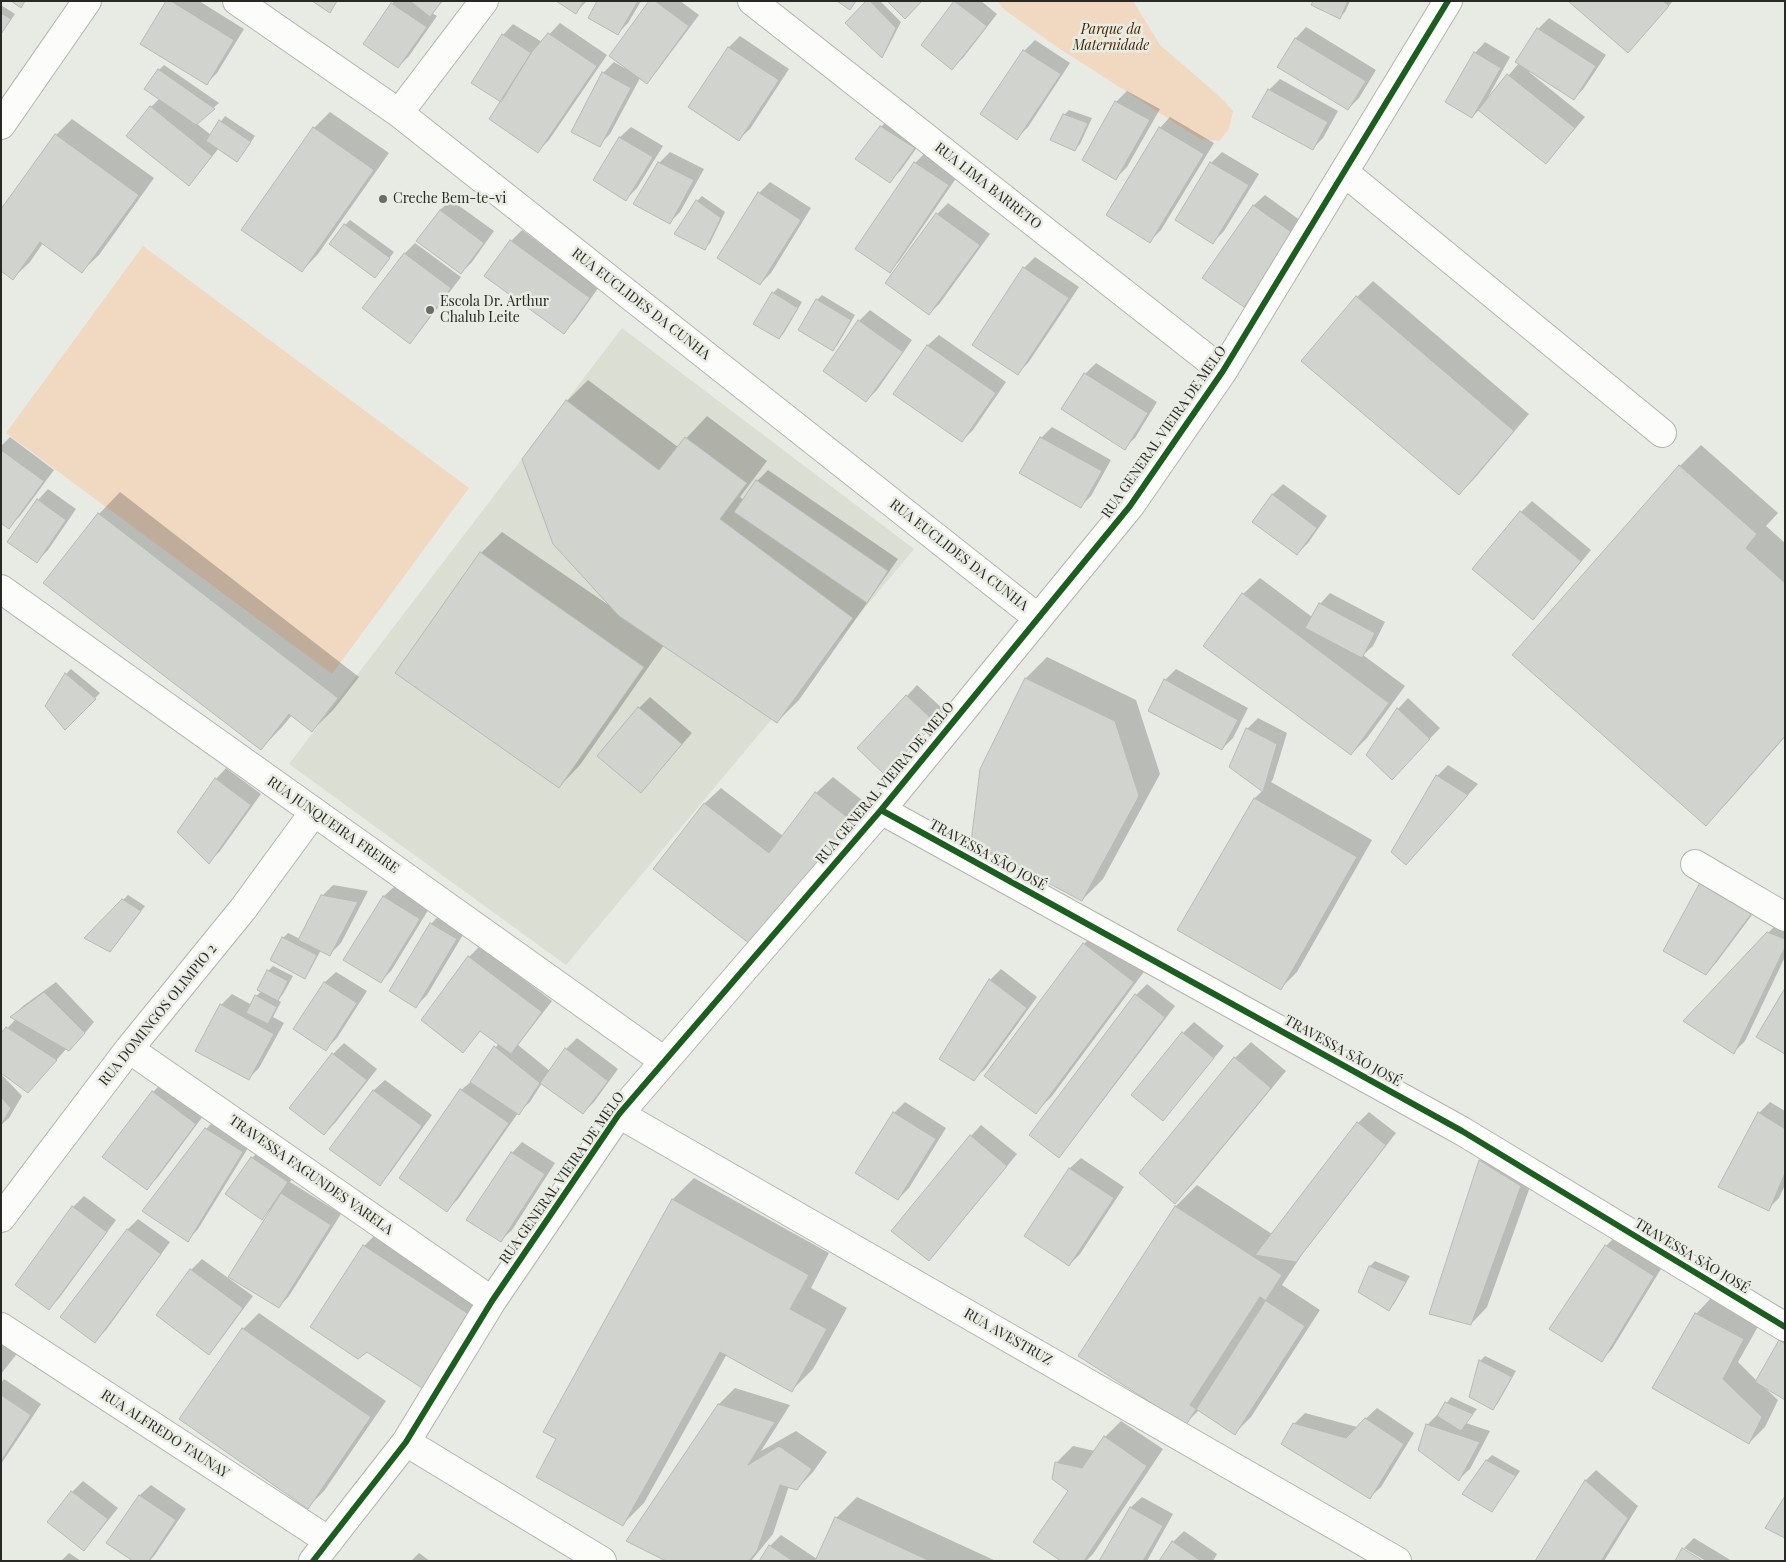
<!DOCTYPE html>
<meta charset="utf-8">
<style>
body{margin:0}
#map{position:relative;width:1786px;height:1562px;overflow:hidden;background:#e8eae4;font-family:"Playfair Display",serif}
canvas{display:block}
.frame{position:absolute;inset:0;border:2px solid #282825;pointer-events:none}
</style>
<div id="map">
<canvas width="1786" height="1562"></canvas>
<div class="frame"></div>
</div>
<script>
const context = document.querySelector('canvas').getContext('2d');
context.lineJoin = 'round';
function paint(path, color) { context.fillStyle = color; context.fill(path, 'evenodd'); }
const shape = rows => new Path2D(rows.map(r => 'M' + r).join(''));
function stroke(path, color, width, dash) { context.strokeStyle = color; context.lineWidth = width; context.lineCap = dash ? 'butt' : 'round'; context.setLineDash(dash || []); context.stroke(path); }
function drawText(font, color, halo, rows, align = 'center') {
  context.font = font + ' "Playfair Display",serif'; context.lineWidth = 5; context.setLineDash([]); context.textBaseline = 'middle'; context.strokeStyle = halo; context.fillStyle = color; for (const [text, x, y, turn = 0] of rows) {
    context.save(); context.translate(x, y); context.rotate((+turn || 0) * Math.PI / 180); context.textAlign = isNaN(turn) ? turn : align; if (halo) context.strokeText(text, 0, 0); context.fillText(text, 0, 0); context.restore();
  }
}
paint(shape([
 [622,328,914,549,566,965,289,764]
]), '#dbded3');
paint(shape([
 [997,1,1133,1,1160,45,1219,96,1233,111,1229,129,1219,141,1200,139,1054,45,1005,10],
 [143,246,469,488,332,674,6,433]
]), '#f1d8c1');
paint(shape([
 [168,1,199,1,244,29,217,73,206,84],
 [394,1,443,1,432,13,437,16,409,56,398,67,365,44],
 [559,1,587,1,576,12],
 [599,1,641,1,628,23,618,33],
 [651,1,680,1,699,15,657,71,646,82,640,78,610,134,599,145,603,73,614,62,626,69],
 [868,1,880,1,901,22,886,51,882,56],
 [956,1,981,1,997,14,963,58,952,68,922,45],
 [1314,1,1350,1,1345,12,1340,17],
 [1570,1,1673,1,1639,40],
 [1,5,15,14,1,34],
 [1549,18,1606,55,1584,88,1574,99,1530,70,1529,72,1585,117,1546,163,1480,109,1472,117,1475,53,1485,42,1510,57,1487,99,1488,100,1519,63,1517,62,1538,29],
 [560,23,607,55,549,140,538,151,502,102,503,35,513,24,542,42],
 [1306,27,1376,70,1359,98,1348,109,1278,66,1296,38],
 [740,36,789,69,750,129,739,139,690,107,729,47],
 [1035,40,1070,63,1028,127,1017,138,982,114,1024,51],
 [164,65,219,103,196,123,211,135,225,116,255,136,242,155,219,148,199,173,189,184,151,107,160,98,159,70],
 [1280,79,1338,111,1323,138,1313,148,1254,116,1269,90],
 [1127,91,1160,109,1127,167,1116,178,1084,160,1116,102],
 [1069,110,1092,118,1080,144,1075,149,1064,115],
 [330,112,389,153,318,254,302,271,314,128],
 [892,116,925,136,901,170,890,181,857,159,881,127],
 [1170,117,1214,143,1161,230,1150,241,1160,128],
 [72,119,154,178,99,255,82,271,43,243,30,262,13,278,56,135],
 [631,127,663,146,637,188,626,199,594,179,620,137],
 [670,152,704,169,680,212,669,223,659,163],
 [926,152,959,174,900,260,890,271,915,163],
 [1222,152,1259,174,1224,231,1213,242,1211,163],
 [770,182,811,208,771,273,760,284,759,193],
 [1265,195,1304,223,1254,294,1244,305,1204,278,1254,205],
 [702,196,725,212,710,243,704,249,697,201],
 [451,200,494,231,472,262,461,273,418,241,440,210],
 [948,203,990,234,940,303,929,314,887,283,937,214],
 [350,220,394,252,375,277,345,225],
 [522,230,599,287,574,322,563,332,511,241],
 [415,243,461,277,420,331,410,342,405,253],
 [1035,257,1079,287,1028,363,1017,374,1024,268],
 [1373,281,1529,414,1475,478,1459,494,1357,297],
 [778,288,802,302,784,333,779,338,773,293],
 [822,295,855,315,838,344,833,349,817,300],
 [870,310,912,340,877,390,866,401,824,371,859,321],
 [939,335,1006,382,973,430,962,441,895,394,928,345],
 [1096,363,1157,402,1135,438,1124,448,1085,374],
 [588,380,678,447,707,416,767,461,740,497,744,500,757,481,768,470,898,559,799,700,777,722,664,645,580,765,559,787,481,553,502,532,613,608,567,401],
 [1052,427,1111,460,1091,496,1080,507,1041,438],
 [10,437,54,470,20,516,9,527,1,521,1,446],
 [1701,445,1778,513,1766,526,1785,543,1785,737,1727,803,1706,824,1680,466],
 [1283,484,1327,516,1308,543,1297,554,1272,495],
 [48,489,76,509,48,550,37,561,38,500],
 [120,492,359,677,334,709,312,731,292,715,282,727,261,749,99,514],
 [1532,501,1591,550,1544,607,1533,618,1521,512],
 [1260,578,1312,617,1320,604,1330,593,1385,622,1373,646,1363,655,1405,686,1367,738,1351,754,1243,594],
 [1047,657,1136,700,1160,774,1103,879,1082,900,982,770,1026,678],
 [71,669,100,693,66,728,66,674],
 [1176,669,1248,708,1233,738,1222,749,1165,680],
 [917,685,944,710,896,762,907,696],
 [650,697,692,733,641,792,639,708],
 [1408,698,1440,728,1403,767,1398,709],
 [1258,718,1287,733,1273,779,1271,782,1372,840,1297,972,1281,988,1179,929,1255,798,1263,790,1247,729],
 [1448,765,1478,784,1416,852,1437,776],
 [226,768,261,794,220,851,209,862,216,779],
 [833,777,867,804,770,929,704,804,721,788,783,836,816,793],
 [1703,879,1761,903,1716,963,1706,974],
 [333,885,368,891,341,943,330,954,321,950,309,972,304,977,283,938,288,933,300,939,322,896],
 [395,886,430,907,391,971,380,982,345,960,384,896],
 [128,895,145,906,115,945,86,938],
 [441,913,467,928,427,995,416,1006,431,924],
 [1779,922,1785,924,1785,957,1745,1041,1734,1052,1768,933],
 [1100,928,1149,965,1052,1096,1036,1112,1084,944],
 [480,946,552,1001,518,1045,550,1071,566,1049,577,1038,618,1069,594,1102,583,1113,542,1083,530,1102,518,1113,458,1199,447,1210,401,1178,461,1090,473,1080,499,1043,481,1030,463,1051,469,957],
 [273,966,293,976,283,994,278,1000,281,1002,273,1017,284,1023,259,1068,248,1079,221,1005,232,994,252,1005,256,996,262,991,268,971],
 [1001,969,1037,997,985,1069,974,1079,990,980],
 [336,972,367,991,337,1038,326,1049,294,1029,325,982],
 [56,982,94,1022,80,1039,67,1048,28,1092,1,1035,16,1019,12,1017,23,1006],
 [1147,984,1175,1006,1069,1145,1059,1156,1136,995],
 [1194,1022,1224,1046,1173,1108,1163,1119,1133,1095,1183,1033],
 [1251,1042,1286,1071,1191,1186,1175,1202,1235,1058],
 [344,1043,377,1069,335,1123,324,1134,291,1108,333,1054],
 [1,1074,22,1096,9,1118,1,1125],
 [385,1080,432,1115,390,1173,380,1184,331,1149,374,1090],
 [164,1081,206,1112,158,1177,147,1188,153,1092],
 [905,1102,946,1128,909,1188,898,1199,894,1113],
 [1770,1102,1785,1111,1785,1185,1779,1198,1768,1209,1720,1187,1759,1113],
 [1369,1112,1396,1133,1303,1253,1282,1285,1320,1310,1251,1417,1235,1433,1199,1410,1185,1424,1176,1206,1197,1185,1272,1234,1358,1123],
 [217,1118,253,1140,198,1229,188,1240,206,1129],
 [981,1125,1017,1154,939,1249,929,1260,893,1231,971,1136],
 [522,1142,555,1163,512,1230,501,1240,512,1153],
 [1496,1145,1536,1170,1487,1307,1471,1324,1480,1161],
 [263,1147,298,1171,290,1182,341,1214,289,1296,279,1307,272,1208,261,1218,227,1194,252,1158],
 [1081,1158,1124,1187,1080,1254,1069,1265,1025,1235,1070,1168],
 [694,1178,829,1253,811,1288,847,1308,813,1369,792,1390,727,1354,644,1503,623,1524,558,1439,545,1432,673,1199],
 [84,1196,116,1220,60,1297,49,1308,73,1207],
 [138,1219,170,1242,106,1330,95,1341,128,1229],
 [380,1230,485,1298,438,1370,422,1386,364,1246],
 [1617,1235,1664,1264,1612,1349,1602,1360,1606,1246],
 [202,1259,253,1296,219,1342,209,1353,158,1315,191,1270],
 [1375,1261,1410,1276,1394,1304,1389,1309,1370,1266],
 [1712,1297,1760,1323,1738,1362,1757,1381,1780,1341,1785,1336,1785,1398,1764,1387,1778,1400,1765,1427,1749,1443,1696,1314],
 [259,1313,386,1401,324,1491,308,1507,181,1419,243,1329],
 [1,1338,19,1351,1,1374],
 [1485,1356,1516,1371,1498,1403,1493,1408,1480,1361],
 [4,1379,41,1404,1,1464,1,1383],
 [735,1388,790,1405,761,1451,796,1431,827,1452,813,1472,797,1489,789,1486,773,1534,751,1561,669,1561,719,1404],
 [1451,1397,1477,1409,1466,1423,1490,1431,1470,1469,1459,1479,1427,1425,1438,1414,1439,1414],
 [1377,1408,1414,1433,1381,1487,1370,1497,1294,1424,1305,1413,1357,1427],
 [1121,1421,1163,1449,1093,1554,1086,1561,1063,1561,1070,1490,1057,1462,1073,1446,1095,1451,1105,1437],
 [1492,1455,1520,1471,1492,1510,1487,1460],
 [1596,1470,1638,1506,1604,1561,1536,1561,1586,1480],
 [83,1481,118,1508,94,1538,84,1549,72,1492],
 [151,1485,186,1509,154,1556,149,1561,135,1561,108,1542,140,1495],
 [857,1497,996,1561,760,1561,770,1546,781,1535,817,1559,836,1518],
 [1142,1497,1173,1514,1147,1561,1100,1561,1131,1507],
 [1184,1531,1217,1554,1213,1561,1160,1561,1173,1542],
 [1694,1538,1732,1561,1706,1561,1684,1548,1684,1551,1683,1549],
 [69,1553,81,1561,61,1561],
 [419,1553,430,1561,411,1561]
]), '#0003');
const building = shape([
 [11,1,25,1,21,8,11,1],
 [166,1,171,1,234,40,207,85,140,44,166,1],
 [312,1,337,1,330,13,312,1],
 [410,1,442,1,430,17,410,1],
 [556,1,584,1,576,14,556,1],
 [597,1,638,1,618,35,588,18,597,1],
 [649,1,655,1,689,26,647,84,609,56,649,1],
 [837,1,856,1,850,10,837,1],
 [866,1,870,1,896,28,882,58,845,23,866,1],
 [887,1,922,1,905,19,887,1],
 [954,1,987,26,952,70,921,45,954,1],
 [1313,1,1348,1,1340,19,1311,5,1313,1],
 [1568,1,1663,1,1669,6,1628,53,1568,1],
 [391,3,427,27,398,68,363,44,391,3],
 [1,13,11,19,1,34,1,13],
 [1537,28,1596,66,1574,100,1515,62,1537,28],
 [548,33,597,66,538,153,489,119,531,53,548,33],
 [502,34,531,53,501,102,471,83,502,34],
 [1295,38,1366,81,1348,110,1277,67,1295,38],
 [728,47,779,80,739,141,688,107,728,47],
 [1023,50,1061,74,1017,140,980,114,1023,50],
 [1474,52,1501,68,1472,118,1445,102,1474,52],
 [158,69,215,109,196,125,144,89,158,69],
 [602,72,631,88,600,147,571,132,602,72],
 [1507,74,1575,128,1546,164,1478,110,1507,74],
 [1268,89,1328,122,1313,150,1252,117,1268,89],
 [1115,101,1150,120,1116,180,1082,160,1115,101],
 [150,106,212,156,189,186,126,136,150,106],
 [1063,114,1088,123,1075,151,1050,140,1063,114],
 [219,120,251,142,237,162,206,141,219,120],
 [880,126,915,148,890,183,855,159,880,126],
 [313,127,374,170,302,272,241,230,313,127],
 [1159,127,1204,154,1150,243,1106,215,1159,127],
 [55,134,139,195,82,273,40,242,13,280,1,271,1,209,55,134],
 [619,137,653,157,626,201,593,180,619,137],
 [658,162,694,180,670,224,633,204,658,162],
 [914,162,949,185,890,273,855,249,914,162],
 [1210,162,1249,185,1213,244,1175,220,1210,162],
 [758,192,801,220,760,285,717,258,758,192],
 [696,200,721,218,705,250,674,234,696,200],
 [1253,205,1294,234,1244,307,1202,278,1253,205],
 [440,210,484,243,461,274,416,241,440,210],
 [936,213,980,245,929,315,885,283,936,213],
 [344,224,390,258,375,278,329,244,344,224],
 [510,240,590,298,564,334,484,276,510,240],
 [404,253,451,288,410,344,362,308,404,253],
 [1023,267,1069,298,1018,375,972,345,1023,267],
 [772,292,798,308,779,339,753,324,772,292],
 [1356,296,1514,431,1459,495,1301,361,1356,296],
 [816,299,851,320,833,351,798,330,816,299],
 [858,320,903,352,866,402,823,371,858,320],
 [927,345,996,393,962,442,893,394,927,345],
 [1084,373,1148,413,1125,450,1061,409,1084,373],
 [566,400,659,470,685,437,747,483,720,519,853,618,777,723,619,616,553,544,522,459,566,400],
 [1040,437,1102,471,1081,508,1019,473,1040,437],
 [1,450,44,481,9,529,1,523,1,450],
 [1679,465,1757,534,1746,548,1785,583,1785,736,1706,826,1512,655,1679,465],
 [756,480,888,571,867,603,734,512,756,480],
 [1272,494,1317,528,1297,555,1252,522,1272,494],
 [37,499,66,520,37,563,7,542,37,499],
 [1520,511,1581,561,1533,620,1472,569,1520,511],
 [98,513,338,698,312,732,289,714,261,750,43,583,98,513],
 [480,552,644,667,559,788,395,673,480,552],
 [1242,593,1389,703,1351,755,1203,646,1242,593],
 [1319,603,1375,633,1362,658,1305,628,1319,603],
 [65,673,96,699,65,730,45,706,65,673],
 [1025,678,1115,721,1139,796,1082,901,971,842,980,769,1025,678],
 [1164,679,1238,720,1222,750,1148,711,1164,679],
 [906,695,934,721,885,775,857,748,906,695],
 [638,707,682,744,641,793,597,756,638,707],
 [1397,708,1430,739,1392,780,1366,755,1397,708],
 [1246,728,1277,744,1263,792,1229,767,1246,728],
 [1436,775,1468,795,1406,865,1391,852,1436,775],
 [215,778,251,805,209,864,177,832,215,778],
 [815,792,852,821,754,947,653,869,704,803,769,853,815,792],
 [1254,798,1357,857,1281,990,1177,930,1254,798],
 [1702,879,1751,914,1706,975,1663,951,1702,879],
 [321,895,358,902,330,956,298,940,321,895],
 [383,896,420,919,381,983,343,960,383,896],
 [122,899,141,911,110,952,84,938,122,899],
 [430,923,457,939,416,1008,389,991,430,923],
 [1767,932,1785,939,1785,947,1734,1054,1683,1021,1767,932],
 [282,937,317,955,305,979,270,960,282,937],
 [1083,943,1134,982,1036,1114,984,1076,1083,943],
 [468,956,542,1012,511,1054,480,1031,463,1053,421,1020,468,956],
 [267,970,288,981,278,1001,257,990,267,970],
 [989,979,1027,1008,974,1081,939,1059,989,979],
 [324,982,357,1003,326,1051,293,1029,324,982],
 [1785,988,1785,1054,1756,1037,1785,988],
 [44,992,85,1033,69,1051,10,1017,44,992],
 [1135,994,1165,1017,1059,1158,1029,1135,1135,994],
 [255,995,277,1007,268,1024,246,1013,255,995],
 [220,1004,274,1034,249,1080,195,1051,220,1004],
 [6,1027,57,1060,28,1093,1,1073,1,1033,6,1027],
 [1182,1032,1214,1058,1163,1121,1131,1095,1182,1032],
 [494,1046,540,1083,519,1115,470,1082,494,1046],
 [565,1048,608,1081,583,1114,540,1083,565,1048],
 [332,1053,367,1080,324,1135,289,1108,332,1053],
 [1234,1057,1271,1088,1175,1204,1139,1173,1234,1057],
 [460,1089,509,1123,447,1212,399,1178,460,1089],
 [373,1090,422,1126,380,1186,329,1149,373,1090],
 [152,1091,196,1124,147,1190,102,1157,152,1091],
 [1,1097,11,1108,1,1125,1,1097],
 [893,1112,936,1139,898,1200,855,1173,893,1112],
 [1758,1112,1785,1129,1785,1173,1769,1211,1718,1187,1758,1112],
 [1357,1122,1386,1145,1296,1262,1255,1255,1357,1122],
 [205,1128,243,1152,188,1242,142,1211,205,1128],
 [970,1135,1007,1166,929,1261,891,1231,970,1135],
 [511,1152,545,1174,501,1242,466,1220,511,1152],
 [251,1157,288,1182,262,1220,225,1194,251,1157],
 [1479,1160,1521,1186,1471,1325,1429,1314,1479,1160],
 [1069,1168,1114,1198,1069,1266,1024,1236,1069,1168],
 [281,1193,331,1225,279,1308,228,1277,281,1193],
 [672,1199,809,1275,790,1309,827,1329,792,1392,720,1352,623,1526,536,1477,556,1439,543,1432,672,1199],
 [72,1206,107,1232,49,1310,15,1285,72,1206],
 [1175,1206,1282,1275,1186,1425,1078,1356,1175,1206],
 [127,1229,161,1254,95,1343,60,1317,127,1229],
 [363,1245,470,1315,422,1388,367,1352,358,1359,310,1327,363,1245],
 [1605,1245,1654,1276,1602,1362,1549,1329,1605,1245],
 [1369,1266,1406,1282,1389,1311,1358,1292,1369,1266],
 [190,1269,243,1308,209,1355,156,1315,190,1269],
 [1260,1297,1305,1326,1235,1435,1190,1405,1260,1297],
 [1695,1313,1744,1339,1723,1379,1762,1417,1749,1444,1652,1388,1695,1313],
 [242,1328,371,1417,308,1509,179,1419,242,1328],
 [1779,1340,1785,1344,1785,1400,1755,1382,1779,1340],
 [1479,1360,1512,1377,1493,1410,1469,1397,1479,1360],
 [1,1395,31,1415,1,1461,1,1395],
 [1445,1402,1473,1414,1461,1431,1437,1416,1445,1402],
 [718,1404,775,1422,748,1465,779,1446,812,1469,797,1490,780,1485,757,1551,749,1561,666,1561,626,1541,718,1404],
 [1365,1418,1404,1444,1370,1499,1281,1444,1293,1423,1346,1438,1365,1418],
 [1426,1424,1480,1442,1459,1481,1418,1450,1426,1424],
 [1104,1436,1147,1466,1084,1561,1061,1561,1033,1542,1068,1491,1052,1479,1055,1462,1082,1468,1104,1436],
 [1486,1460,1516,1476,1492,1512,1462,1494,1486,1460],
 [1585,1480,1628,1518,1601,1561,1535,1561,1585,1480],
 [71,1491,108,1519,84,1551,47,1522,71,1491],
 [139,1495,176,1520,149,1561,133,1561,106,1543,139,1495],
 [1785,1496,1785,1538,1765,1528,1785,1496],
 [1130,1507,1163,1526,1143,1561,1099,1561,1130,1507],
 [835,1517,930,1561,815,1561,835,1517],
 [1172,1541,1201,1561,1159,1561,1172,1541],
 [769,1545,793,1561,759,1561,769,1545],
 [1682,1548,1703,1561,1675,1561,1682,1548]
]);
paint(building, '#d1d3cf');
stroke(building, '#b7bab5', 1);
const minor = shape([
 [237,1,399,113,1038,618],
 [752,1,1223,371],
 [399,113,484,1],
 [1,125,87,1],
 [1344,172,1662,433],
 [1,589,664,1061],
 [881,810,1462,1131,1785,1327],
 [1695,864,1785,917],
 [129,1049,492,1301],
 [619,1114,1397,1561],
 [1,1218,129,1049,243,909,314,812],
 [1,1327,329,1541],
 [406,1442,602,1561],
 [313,1561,406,1442,492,1301,619,1114,881,810,1130,506,1223,371,1448,1]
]);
stroke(minor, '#b3b5b0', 30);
stroke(minor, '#fcfcfb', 28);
stroke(shape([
 [881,810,1462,1131,1785,1327],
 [313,1561,406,1442,492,1301,619,1114,881,810,1130,506,1223,371,1448,1]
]), '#1b5e20', 6);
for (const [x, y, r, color] of [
 [383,199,5,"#6b6c68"],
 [430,310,5,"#6b6c68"]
]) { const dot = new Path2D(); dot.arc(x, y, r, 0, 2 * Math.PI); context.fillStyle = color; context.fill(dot); stroke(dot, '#e9ece2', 2); }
drawText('italic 14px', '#472400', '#e9ece2', [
 ["Parque da",1111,30],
 ["Maternidade",1111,46]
]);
drawText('14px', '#282825', '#e9ece2', [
 ["RUA LIMA BARRETO",988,186,38],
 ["RUA EUCLIDES DA CUNHA",641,304,38],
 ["RUA GENERAL VIEIRA DE MELO",1164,432,-55],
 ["RUA EUCLIDES DA CUNHA",959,555,38],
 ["RUA GENERAL VIEIRA DE MELO",885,783,-50],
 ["RUA JUNQUEIRA FREIRE",333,825,35],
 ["TRAVESSA SÃO JOSÉ",988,855,29],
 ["RUA DOMINGOS OLIMPIO 2",158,1015,-51],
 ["TRAVESSA SÃO JOSÉ",1343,1051,29],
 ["TRAVESSA FAGUNDES VARELA",311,1175,35],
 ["RUA GENERAL VIEIRA DE MELO",562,1178,-55],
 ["TRAVESSA SÃO JOSÉ",1692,1256,31],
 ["RUA AVESTRUZ",1008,1337,30],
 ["RUA ALFREDO TAUNAY",165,1434,33]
]);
drawText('14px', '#282825', '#e9ece2', [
 ["Creche Bem-te-vi",393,199],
 ["Escola Dr. Arthur",440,302],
 ["Chalub Leite",440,318]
], 'left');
</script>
